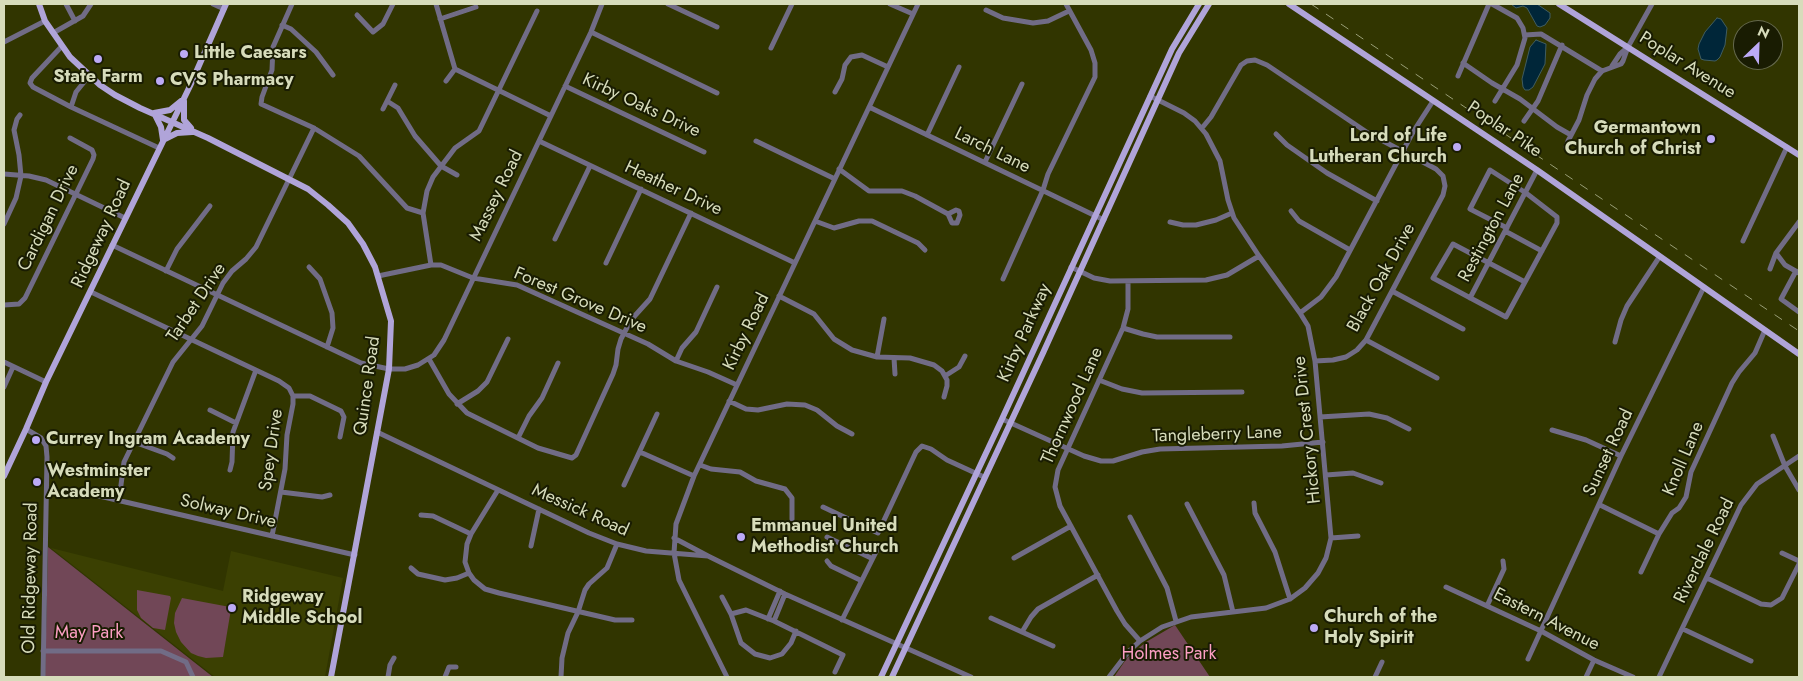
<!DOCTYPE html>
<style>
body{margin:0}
#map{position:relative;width:1803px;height:681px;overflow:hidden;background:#313500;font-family:Jost,sans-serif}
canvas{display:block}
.frame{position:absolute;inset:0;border:5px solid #d7dcbb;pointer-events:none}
.north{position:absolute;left:1733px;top:20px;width:50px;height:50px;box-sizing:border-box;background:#191c02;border:1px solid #65694c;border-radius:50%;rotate:24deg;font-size:14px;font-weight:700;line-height:20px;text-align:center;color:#d7dcbb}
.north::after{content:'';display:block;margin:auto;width:18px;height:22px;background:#bcaaf6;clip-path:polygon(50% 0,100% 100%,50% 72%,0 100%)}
</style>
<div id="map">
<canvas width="1803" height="681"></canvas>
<div class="frame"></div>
<div class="north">N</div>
</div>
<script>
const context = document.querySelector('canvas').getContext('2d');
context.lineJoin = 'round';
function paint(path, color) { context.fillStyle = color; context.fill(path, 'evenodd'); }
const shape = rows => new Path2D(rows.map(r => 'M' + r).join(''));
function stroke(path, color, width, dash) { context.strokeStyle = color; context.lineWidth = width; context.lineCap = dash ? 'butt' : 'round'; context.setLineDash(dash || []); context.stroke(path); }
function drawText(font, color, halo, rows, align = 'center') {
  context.font = font + ' Jost,sans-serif'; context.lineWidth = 4; context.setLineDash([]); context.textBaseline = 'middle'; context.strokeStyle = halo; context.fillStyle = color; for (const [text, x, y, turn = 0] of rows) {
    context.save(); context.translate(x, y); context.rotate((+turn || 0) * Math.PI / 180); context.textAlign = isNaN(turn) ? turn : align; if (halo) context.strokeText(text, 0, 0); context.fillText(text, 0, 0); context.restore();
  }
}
paint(shape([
 [51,548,223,591,231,551,343,578,325,677,215,677]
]), '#3b4002');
paint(shape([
 [48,547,213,677,45,677],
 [137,590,170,596,171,598,165,630,153,628,141,618,137,610],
 [182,598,230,607,231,609,223,657,206,658,198,656,191,653,181,642,176,632,174,623,175,613],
 [1175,625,1210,677,1114,677,1127,658,1146,642]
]), '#714757');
const water = shape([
 [1511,4,1537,4,1550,13,1550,18,1545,25,1540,27,1537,26,1527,8,1523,6,1516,8,1511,4],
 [1717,18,1721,19,1727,28,1725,45,1720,57,1717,60,1715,61,1704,60,1701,59,1698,49,1699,44,1705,32,1717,18],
 [1536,40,1546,44,1545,64,1533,87,1529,90,1525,90,1523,87,1522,79,1530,47,1536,40]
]);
paint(water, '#002639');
stroke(water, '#405d60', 1);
stroke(shape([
 [66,4,75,21],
 [213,4,224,9],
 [292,4,273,47,272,70,262,97,261,104,314,128,359,156,407,208,423,213],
 [436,4,455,69,551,116],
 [668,4,717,27],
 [890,4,913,14],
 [1492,4,1517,18,1523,28,1525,38,1517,65,1495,101],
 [986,10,1003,18,1033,23,1048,21,1069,11],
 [357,15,373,32,383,24,393,4],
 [440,19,476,7],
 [282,25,291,29,316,52,333,75],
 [591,32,717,93],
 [53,33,83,16,91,4],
 [1525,35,1541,34,1602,71],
 [4,42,45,21],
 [62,46,32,78,30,83,33,87,71,107,159,148],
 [771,48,792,4],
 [1463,63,1492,83,1520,99,1557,127,1571,135],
 [1612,66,1620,54,1628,47],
 [1458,76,1489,4],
 [446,81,455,69],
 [565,86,704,152],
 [835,92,842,79,845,65,851,57,862,55,888,67],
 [387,101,398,108,415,136,441,166,457,175],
 [71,107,76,92,89,76],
 [869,107,1104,220],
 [383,109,395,85],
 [1524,121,1538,101,1562,45],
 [1202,128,1211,117,1241,65,1247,61,1255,60,1267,65,1368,133,1436,169,1443,176,1445,186,1443,195,1366,340,1357,350,1346,357,1333,360,1315,361],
 [1276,134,1287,145,1327,173,1377,201],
 [927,135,959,67],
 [539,141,795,263],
 [756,141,835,179],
 [1566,147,1568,141,1579,120,1587,95,1595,79,1602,71,1621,64,1623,61,1628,47,1652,4],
 [985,162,1022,84],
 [839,169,869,191,902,191,915,196,948,214,956,210,959,211,960,215,957,223,952,223,948,214],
 [4,174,29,176,46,180,125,218],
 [1291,211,1299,221,1350,250],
 [815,221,834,228,859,221,872,221,918,243,925,250],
 [1170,222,1183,225,1196,225,1216,220,1232,213],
 [4,224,16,198,21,176,19,155,14,130,17,119,20,115],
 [1507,228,1470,209,1490,170,1526,193,1557,217,1557,223,1506,317,1433,278,1453,244,1525,282],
 [1505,231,1542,251],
 [555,239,590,166],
 [1743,241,1787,147],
 [112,245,361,363,389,369,405,369,418,365,434,355,444,340,591,32,602,4],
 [1776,253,1785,265,1799,273],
 [606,263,641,189],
 [431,265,423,213,427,191,433,177,455,148,479,131,537,11],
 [309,267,320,279,332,313,333,328,327,347],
 [1071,267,1094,278,1110,281,1206,280,1227,275,1259,256],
 [1770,269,1776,253,1799,222],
 [166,271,177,249,210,206],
 [1796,271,1781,299,1799,312],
 [378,276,431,265,441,265,473,278,517,285,648,344,676,361,708,372,737,385],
 [1003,279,1043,190,1048,174,1095,77,1095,63,1091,50,1066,4],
 [1128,282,1128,309,1123,328,1058,470,1055,487,1060,506,1117,611,1125,624,1140,641],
 [1392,291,1463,329],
 [91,292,279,381,289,388,293,396,293,404,287,435,285,469,272,536],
 [779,296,814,314,834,339,852,350,877,357,910,358,934,365,942,371,947,380,947,386,944,397],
 [1470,298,1537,170],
 [4,305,19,304,25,298,93,159,94,155,92,150,70,138],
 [1300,313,1321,297,1336,277,1413,132,1433,101],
 [1123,328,1143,334,1157,337,1230,337],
 [1366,340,1437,378],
 [1615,342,1621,320,1627,306,1660,256],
 [877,357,884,319],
 [894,358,895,374],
 [429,359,449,394,467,413,538,448,572,458,576,455,613,374,616,365,618,349,621,339,631,320,650,299,691,213],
 [676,361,682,348,696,332,717,287],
 [4,362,46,382],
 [945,376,959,367,965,356],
 [1099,380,1122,389,1142,393,1242,392],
 [4,387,13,367],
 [293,396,310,396,341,411,344,417,340,437],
 [729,401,746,409,758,410,787,404,805,405,817,410,837,426,852,434],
 [457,404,478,391,487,382,508,339],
 [210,410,236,423],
 [1320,417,1369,414,1387,418,1409,429],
 [1002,419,1084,456,1101,461,1113,461,1142,452,1160,449,1282,446,1323,442],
 [26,429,41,438,46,446,47,457,43,677],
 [1552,430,1586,440,1621,456],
 [377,432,589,533,617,544,646,551,708,556,785,594,971,677],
 [1773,436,1785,466,1799,490],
 [518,438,529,416,542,398,558,363],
 [134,442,167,454,173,458],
 [640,452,694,476],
 [700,465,711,469,740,472,756,481,785,489,792,498,792,519],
 [230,470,232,462,233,432,256,370],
 [1326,475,1353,473,1381,483],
 [624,485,657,414],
 [498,490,471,534,467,544,465,562,469,573,474,580,485,589,499,593,615,620,632,620],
 [281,492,322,497,330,495],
 [95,495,355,555],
 [119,500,124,462,173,362,202,326,223,283,232,271,246,259,256,247,314,128],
 [1254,503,1255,513,1275,552,1290,599],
 [1187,504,1224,575,1233,612],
 [1600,505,1659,534],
 [823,507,878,533,916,452,922,446,931,449,947,460,984,477],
 [421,515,433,516,471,534],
 [1130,517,1167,588,1176,621],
 [827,537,871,558],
 [674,538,708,556],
 [1331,538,1358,536],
 [531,546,539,509],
 [1782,553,1799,561],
 [1014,558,1071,526],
 [827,561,831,566,860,580],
 [411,568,418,574,445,580,457,578,469,573],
 [1641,572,1659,534,1672,513,1679,508,1686,497,1691,472,1732,383,1739,372,1755,353,1765,330],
 [1707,578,1761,604,1771,605,1782,598,1799,564],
 [1446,587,1541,631,1594,660,1633,677],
 [722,597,731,614,741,643,755,654,770,658,782,654,791,643,796,631],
 [1487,606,1504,569,1503,561],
 [731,614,746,610,774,621,843,655,835,672],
 [991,618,1053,646],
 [768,619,780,591],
 [842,620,878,548],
 [774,621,785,594],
 [1683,629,1751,661],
 [1022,632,1031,617,1038,609,1098,575],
 [43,651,161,651,186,662,193,677],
 [1528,659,1621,456,1704,287],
 [388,677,390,665,394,658],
 [445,677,449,667,456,667],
 [561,677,562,658,568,633,578,612,585,590,589,584,607,568,617,544],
 [727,677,679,580,674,553,676,524,694,476,918,4],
 [1109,677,1129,651,1140,641,1162,627,1191,617,1266,608,1290,599,1305,588,1318,573,1326,558,1331,538,1315,361,1308,326,1300,313,1259,256,1234,218,1228,200,1220,161,1206,134,1195,121,1184,113,1150,96],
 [1375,677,1382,662],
 [1586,677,1594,660],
 [1659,677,1741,505,1757,484,1799,456]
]), '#716c86', 5);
stroke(shape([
 [39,4,45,21,70,57,100,85,115,95,140,108,208,138,308,189,328,205,348,223,363,244,375,267,391,321,389,369,331,677],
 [1289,4,1537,170,1799,354],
 [1559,4,1799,155],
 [181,101,170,110,154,113,161,127,163,140,177,133,192,132],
 [184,101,184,120,191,128],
 [4,476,26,429,46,382,190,86,226,4],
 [881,677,1002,419,1172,49,1199,4],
 [892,677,1043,353,1179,53,1209,4]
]), '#b0a4d9', 6);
stroke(shape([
 [1311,4,1799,331]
]), '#999e76', 1, [9, 9]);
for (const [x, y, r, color] of [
 [184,54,5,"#bcaaf6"],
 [98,59,5,"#bcaaf6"],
 [160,81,5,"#bcaaf6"],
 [1711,139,5,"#bcaaf6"],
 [1457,147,5,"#bcaaf6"],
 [36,440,5,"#bcaaf6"],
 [37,482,5,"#bcaaf6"],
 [741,537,5,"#bcaaf6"],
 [232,608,5,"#bcaaf6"],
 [1314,628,5,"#bcaaf6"]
]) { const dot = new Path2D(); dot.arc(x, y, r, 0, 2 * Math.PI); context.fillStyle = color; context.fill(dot); stroke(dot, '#191c02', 2); }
drawText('bold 18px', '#d7dcbb', '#191c02', [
 ["Little Caesars",194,54],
 ["State Farm",98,78,"center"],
 ["CVS Pharmacy",170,81],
 ["Germantown",1701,129,"right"],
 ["Church of Christ",1701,150,"right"],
 ["Lord of Life",1447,137,"right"],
 ["Lutheran Church",1447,158,"right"],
 ["Currey Ingram Academy",46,440],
 ["Westminster",47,472],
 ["Academy",47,493],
 ["Emmanuel United",751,527],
 ["Methodist Church",751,548],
 ["Ridgeway",242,598],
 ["Middle School",242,619],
 ["Church of the",1324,618],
 ["Holy Spirit",1324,639]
], 'left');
drawText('18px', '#d7dcbb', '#191c02', [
 ["Poplar Avenue",1687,66,32],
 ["Kirby Oaks Drive",641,106,25],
 ["Poplar Pike",1504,130,34],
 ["Larch Lane",992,151,26],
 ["Heather Drive",673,189,25],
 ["Massey Road",497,196,-64],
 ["Cardigan Drive",49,218,-64],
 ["Restington Lane",1492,228,-62],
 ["Ridgeway Road",102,234,-65],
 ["Black Oak Drive",1382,278,-61],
 ["Forest Grove Drive",580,301,23],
 ["Tarbet Drive",197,303,-56],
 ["Kirby Road",747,332,-64],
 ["Kirby Parkway",1025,333,-66],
 ["Quince Road",368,386,-82],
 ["Thornwood Lane",1073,406,-66],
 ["Hickory Crest Drive",1308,430,-96],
 ["Tangleberry Lane",1217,435,-2],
 ["Spey Drive",272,450,-82],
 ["Sunset Road",1609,453,-65],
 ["Knoll Lane",1684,459,-67],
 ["Messick Road",580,511,24],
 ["Solway Drive",228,512,13],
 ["Riverdale Road",1705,551,-64],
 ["Old Ridgeway Road",31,578,-89],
 ["Eastern Avenue",1546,620,27]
]);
drawText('18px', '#fd9fc4', '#191c02', [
 ["May Park",89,634],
 ["Holmes Park",1169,655]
]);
</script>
